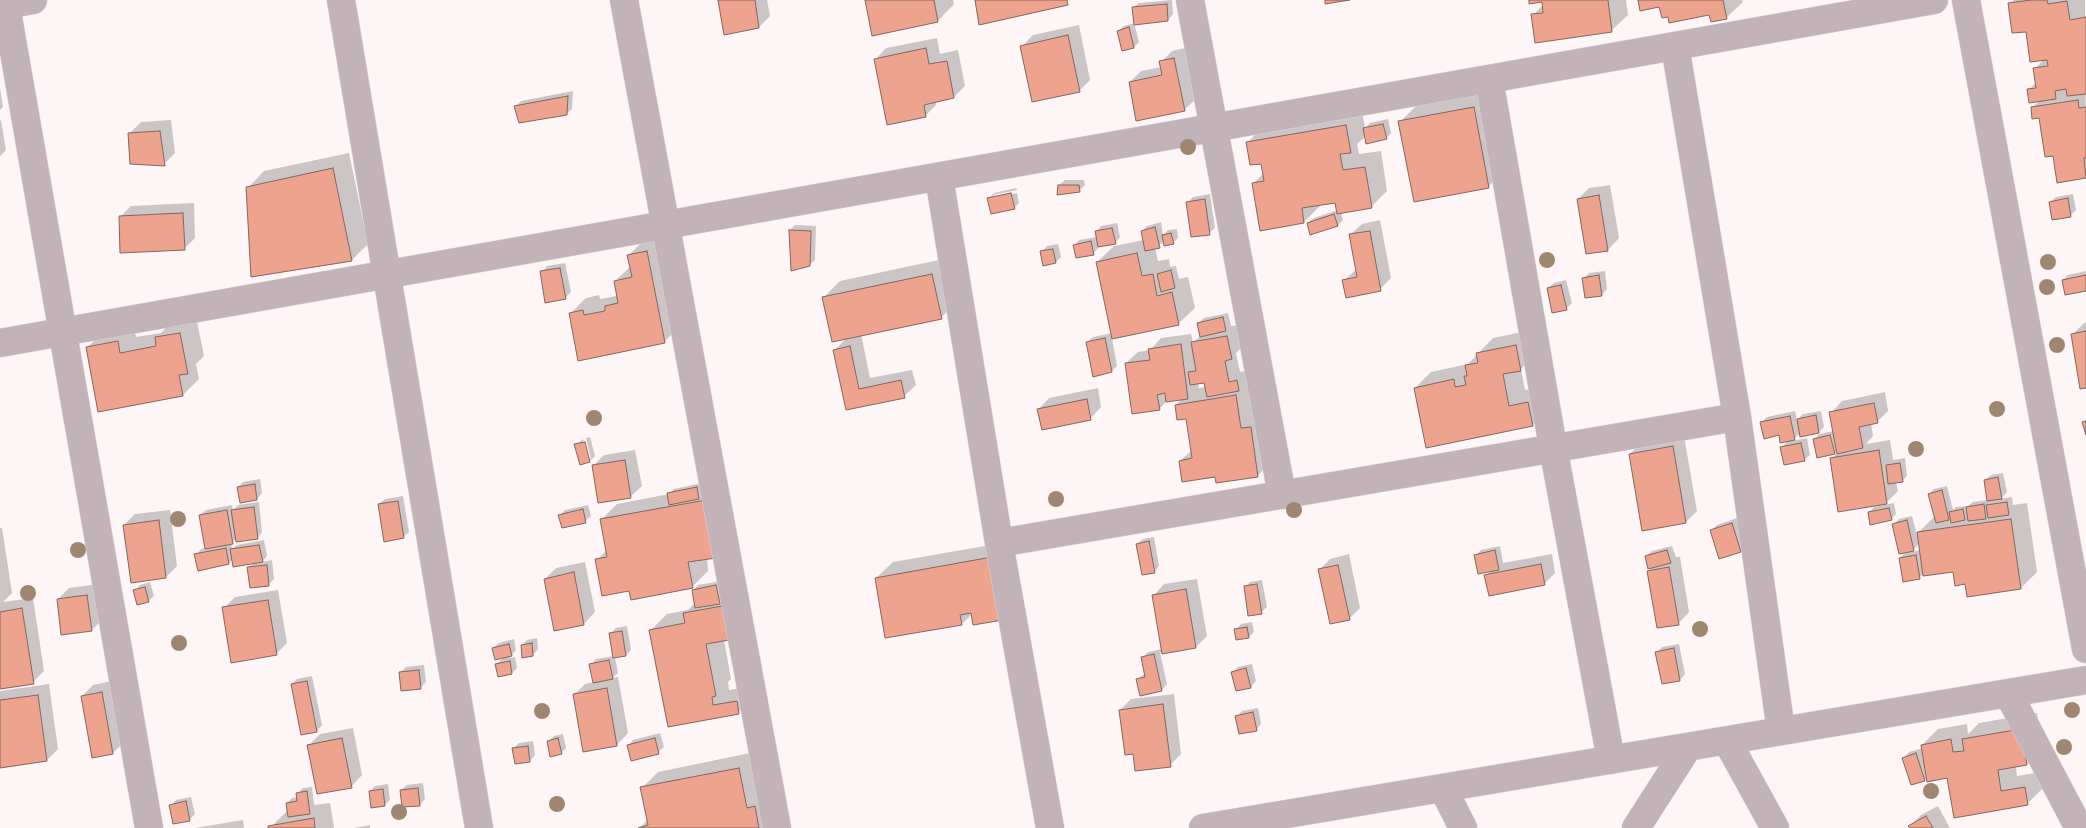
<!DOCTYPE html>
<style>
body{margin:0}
canvas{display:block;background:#fef6f6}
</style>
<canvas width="2086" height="828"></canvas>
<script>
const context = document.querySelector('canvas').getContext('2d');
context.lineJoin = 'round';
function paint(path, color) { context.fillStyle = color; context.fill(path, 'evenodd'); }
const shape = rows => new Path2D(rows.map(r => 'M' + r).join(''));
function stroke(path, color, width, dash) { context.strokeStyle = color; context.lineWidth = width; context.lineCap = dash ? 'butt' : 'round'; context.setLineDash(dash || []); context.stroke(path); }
paint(shape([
 [719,0,767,0,770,16,759,27],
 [866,0,953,0,954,4,938,21],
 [1172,0,1173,14,1168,20,1134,23,1139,42,1134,47,1118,31,1124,26,1135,23,1133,8,1139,3],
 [1530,0,1626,0,1628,15,1611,31,1533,15,1544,4,1543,0],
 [1639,0,1742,0,1743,2,1726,18,1710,14,1669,15,1660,6],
 [2014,0,2085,0,2086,177,2058,182,2054,155,2040,117,2032,108,2040,100,2029,90,2036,82,2035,69,2044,59,2010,4],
 [1079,25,1090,80,1079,91,1022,46,1033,35],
 [937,38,940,54,958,50,965,86,954,97,936,101,936,105,925,116,875,60,886,48],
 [1185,48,1196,99,1184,110,1130,82,1141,71,1162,67,1161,62,1172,51],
 [0,88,3,107,0,110],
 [573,91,572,109,566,114,515,107,521,101],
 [1490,92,1504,171,1488,187,1400,122,1416,106],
 [1362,110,1365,128,1370,123,1388,119,1391,133,1386,138,1366,136,1357,144,1359,154,1381,151,1387,191,1371,207,1341,212,1343,220,1338,225,1308,223,1314,218,1338,210,1336,201,1320,204,1320,206,1304,222,1253,184,1264,173,1262,163,1248,142,1264,126],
 [1,120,6,150,0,156,0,121],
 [171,120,175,153,164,164,130,133,141,122],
 [349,153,368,244,352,260,248,188,264,171],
 [1065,180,1084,180,1085,185,1079,191,1059,185],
 [1610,185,1619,238,1608,250,1578,199,1589,188],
 [1016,188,1017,190,993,195,993,198,1017,193,1019,203,1014,208,989,198,994,193],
 [1210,194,1215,228,1209,233,1188,202,1193,197],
 [2073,194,2076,210,2070,216,2050,202,2056,197],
 [194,203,195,238,184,249,120,217,131,206],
 [1380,220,1391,278,1380,289,1343,281,1357,269,1350,235,1362,224],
 [1161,222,1163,235,1168,230,1177,229,1178,238,1173,243,1164,242,1155,247,1158,261,1169,259,1170,267,1176,266,1179,279,1188,277,1195,308,1178,324,1112,338,1117,366,1112,371,1087,342,1093,337,1112,333,1097,262,1114,246,1144,240,1142,231,1147,226],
 [1117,223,1120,237,1115,243,1098,246,1098,248,1093,254,1074,246,1079,240,1097,237,1096,232,1101,226],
 [795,225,816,226,815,260,809,265,790,230],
 [663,235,680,326,664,342,570,314,586,298,599,295,600,299,616,296,618,295,615,281,631,266,629,255,645,239],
 [1058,244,1061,257,1056,262,1044,264,1041,252,1047,246],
 [948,258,957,301,941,318,861,334,870,378,912,370,916,385,904,396,847,409,835,350,847,337,824,297,840,281],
 [565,263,571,292,565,298,542,272,547,266],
 [1605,271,1607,289,1602,295,1584,278,1589,273],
 [2086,271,2086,289,2063,280,2068,275],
 [1566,280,1572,303,1566,309,1548,288,1554,283],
 [1228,313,1231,326,1238,325,1242,347,1236,353,1240,372,1248,370,1274,460,1257,476,1216,475,1180,461,1192,450,1187,417,1176,405,1182,399,1167,401,1159,409,1126,363,1138,352,1150,350,1161,338,1191,334,1193,343,1201,335,1198,323,1204,318],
 [1205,381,1206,387,1199,388,1198,382],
 [196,317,204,356,196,364,199,379,183,395,87,348,103,332,134,326,136,337,161,333,172,321],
 [2084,323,2086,323,2086,387,2073,334],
 [1532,330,1537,353,1521,369,1525,390,1544,386,1549,409,1532,425,1415,388,1431,372,1468,364,1493,338],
 [1098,388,1101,407,1090,419,1038,410,1049,398],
 [1885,392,1888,411,1877,422,1871,423,1873,436,1866,444,1890,440,1893,460,1905,458,1907,476,1902,481,1896,482,1898,491,1887,502,1831,459,1838,452,1818,457,1814,440,1819,434,1834,431,1831,413,1842,401],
 [1795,411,1797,420,1803,414,1821,411,1824,427,1819,432,1800,433,1792,441,1807,438,1810,455,1804,460,1782,447,1789,440,1762,422,1767,417],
 [1684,436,1697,511,1686,522,1643,530,1630,454,1641,443],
 [590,437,595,456,590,461,576,445,583,439,588,459,591,459,586,438],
 [635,450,642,486,630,497,593,466,604,455],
 [2003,473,2007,492,2000,499,2012,497,2013,505,2027,503,2037,572,2021,588,1954,570,1924,573,1919,578,1900,558,1907,551,1894,524,1899,519,1912,516,1918,539,1919,538,1919,532,1935,516,1929,494,1934,489,1947,486,1953,510,1956,507,1968,506,1973,502,1988,500,1985,480,1991,475],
 [1920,543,1921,550,1911,552],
 [260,479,262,493,257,499,241,502,238,487,243,482],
 [702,483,708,571,692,587,630,590,597,560,607,550,601,520,617,504,669,494,674,489],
 [403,496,409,532,403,537,379,504,385,499],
 [259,502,262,532,257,538,236,539,231,543,232,549,237,545,264,540,267,556,262,562,272,560,274,579,268,585,249,568,254,562,233,559,229,563,196,555,201,549,206,548,200,515,206,510,232,505,233,510,238,505],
 [1894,503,1896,514,1891,519,1869,513,1874,507],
 [588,505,591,516,585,521,560,515,565,510],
 [170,510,177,566,166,577,124,525,135,514],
 [1737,518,1746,546,1741,551,1720,557,1712,530,1717,525],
 [0,528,2,528,12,593,3,602,33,598,44,671,33,682,0,687],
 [1154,537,1159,566,1154,572,1137,544,1143,539],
 [1008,542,973,613,962,624,876,578,893,562],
 [1500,546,1503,563,1552,554,1555,573,1544,584,1486,576,1491,570,1476,555,1481,550],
 [1672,546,1676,557,1680,557,1689,612,1678,624,1649,571,1654,566,1646,556,1652,551],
 [1349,554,1360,608,1349,619,1319,570,1330,559],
 [585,562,595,612,584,624,555,629,545,579,556,568],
 [1197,579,1207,636,1196,647,1160,653,1167,684,1162,690,1137,679,1146,673,1143,657,1148,652,1162,649,1153,596,1164,584],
 [1262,580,1267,607,1261,612,1245,587,1250,582],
 [721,581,724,640,731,679,728,682,729,690,752,686,754,696,738,713,669,726,651,630,667,614,688,610,695,603,693,591,698,585],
 [150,582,154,596,148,601,135,590,140,585],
 [98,584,103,619,92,630,58,599,69,588],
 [278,590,287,643,276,654,224,608,235,597],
 [1252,622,1254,632,1249,637,1236,630,1241,624],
 [627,626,631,650,626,655,615,657,618,673,612,678,618,677,628,733,617,745,574,695,585,684,594,682,591,665,596,659,614,656,610,634,616,628],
 [537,638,538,649,533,655,522,645,527,640],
 [514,639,516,650,509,658,515,657,517,668,512,673,497,664,504,657,493,648,499,643],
 [1679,644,1685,674,1680,680,1657,653,1662,647],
 [1252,664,1256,681,1251,687,1236,690,1232,673,1238,667],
 [424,665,426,682,421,687,402,689,400,673,406,667],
 [312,676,322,725,317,731,292,684,297,679],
 [112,681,124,742,113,753,82,696,93,685],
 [49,684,58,749,47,760,0,767,0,691],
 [1174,694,1181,754,1170,765,1134,753,1120,710,1131,699],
 [1258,708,1261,724,1256,730,1237,716,1242,711],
 [2037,713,2043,748,2027,764,2016,766,2017,776,2041,772,2043,788,2027,804,1948,777,1928,777,1925,780,1912,784,1904,758,1909,752,1923,748,1922,745,1938,729,1967,724,1968,734,1979,723],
 [353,728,362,775,351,787,309,745,320,734],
 [660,733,664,747,658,752,628,746,633,740],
 [563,734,566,748,561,753,548,742,554,736],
 [533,741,535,755,530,761,513,749,519,743],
 [755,752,778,828,640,828,648,819,642,788,658,772],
 [423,783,425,799,420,805,401,790,407,785],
 [388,784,390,800,385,805,370,791,375,786],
 [312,787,314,805,330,803,334,828,270,828,288,810,287,803,292,798,298,797,297,794,303,788],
 [191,797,195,814,189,820,171,806,176,800],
 [1938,806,1950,828,1911,828,1910,826,1921,815],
 [243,820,244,828,195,828],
 [370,825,370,828,354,828]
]), '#0003');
const building = shape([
 [718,0,755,0,759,28,724,35,718,0],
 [865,0,934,0,938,22,872,36,865,0],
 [975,0,1067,0,1068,5,979,25,975,0],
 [1325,0,1350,0,1325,4,1325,0],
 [1529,0,1608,0,1612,32,1535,43,1531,14,1543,13,1542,2,1529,4,1529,0],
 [1638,0,1723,0,1727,19,1711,22,1709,15,1669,23,1668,17,1662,18,1659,7,1640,11,1638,0],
 [2031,0,2047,0,2048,4,2067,1,2070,20,2086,17,2086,94,2067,96,2066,89,2055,91,2056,99,2029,103,2027,89,2036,88,2033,68,2048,66,2047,60,2030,62,2026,32,2012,33,2008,3,2031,0],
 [1167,4,1168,21,1134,25,1132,7,1167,4],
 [1129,27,1134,48,1122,51,1117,31,1129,27],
 [1068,35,1080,92,1032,102,1020,46,1068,35],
 [926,48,929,64,947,61,954,98,924,105,926,117,887,125,874,59,926,48],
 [1174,58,1185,111,1136,121,1129,82,1162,75,1159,61,1174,58],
 [568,96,567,115,519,123,514,106,568,96],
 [2078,100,2079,108,2086,107,2086,158,2084,158,2086,178,2057,183,2053,156,2045,157,2039,118,2032,119,2031,107,2078,100],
 [1474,107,1489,188,1414,202,1398,121,1474,107],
 [1383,124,1387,139,1366,144,1363,128,1383,124],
 [1346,125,1351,153,1340,154,1343,170,1365,167,1372,208,1337,214,1335,203,1302,208,1304,223,1260,231,1252,183,1264,181,1261,164,1250,165,1246,142,1346,125],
 [160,131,165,166,130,164,128,133,160,131],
 [333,168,352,261,251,277,246,187,333,168],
 [1058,185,1079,185,1080,192,1057,195,1058,185],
 [1011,193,1015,209,991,214,987,198,1011,193],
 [1599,195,1608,251,1586,254,1577,199,1599,195],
 [2068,198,2071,217,2052,220,2049,202,2068,198],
 [1205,199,1210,235,1191,237,1186,202,1205,199],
 [183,213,185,250,120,253,119,216,183,213],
 [1334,214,1338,226,1310,235,1307,223,1334,214],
 [1155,227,1160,248,1145,251,1141,231,1155,227],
 [1112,228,1116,244,1098,247,1095,231,1112,228],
 [789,230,811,231,810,266,791,271,789,230],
 [1370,231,1381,291,1346,298,1342,280,1357,277,1349,234,1370,231],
 [1171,233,1174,244,1164,246,1162,235,1171,233],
 [1091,241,1094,255,1076,258,1073,245,1091,241],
 [1053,249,1056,263,1043,266,1040,251,1053,249],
 [647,251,665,343,578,361,569,313,583,310,584,315,605,311,605,306,618,303,614,281,632,277,627,255,647,251],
 [1137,253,1142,276,1153,274,1157,296,1172,292,1179,325,1112,339,1096,262,1137,253],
 [560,268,566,299,545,303,540,271,560,268],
 [1171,270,1175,288,1161,292,1157,274,1171,270],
 [932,274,942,319,832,342,822,297,932,274],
 [1599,275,1602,296,1585,298,1582,278,1599,275],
 [2086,275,2086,291,2065,295,2062,280,2086,275],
 [1561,285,1567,310,1552,313,1547,288,1561,285],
 [1223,317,1226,331,1200,337,1197,323,1223,317],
 [2086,331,2086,388,2080,389,2071,334,2086,331],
 [180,333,188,374,179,375,183,396,98,412,86,347,118,341,120,353,156,346,155,337,180,333],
 [1227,336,1232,359,1225,361,1229,382,1237,380,1239,391,1207,397,1204,383,1190,385,1188,372,1196,371,1191,342,1227,336],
 [1105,338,1112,372,1093,377,1086,342,1105,338],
 [1181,344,1188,399,1166,402,1165,393,1157,395,1160,410,1132,414,1125,363,1150,360,1148,349,1181,344],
 [1516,345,1521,371,1503,374,1509,406,1528,402,1533,426,1426,448,1414,388,1454,379,1455,387,1466,385,1464,376,1467,376,1465,365,1478,363,1476,353,1516,345],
 [850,346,859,389,901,380,905,398,846,410,833,350,850,346],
 [1236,395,1241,428,1251,427,1258,477,1216,483,1215,477,1182,482,1179,461,1192,458,1186,419,1177,420,1175,405,1236,395],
 [1087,399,1091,420,1042,430,1037,409,1087,399],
 [1874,403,1878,423,1859,427,1863,448,1837,454,1829,412,1874,403],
 [1816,415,1819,433,1800,437,1797,419,1816,415],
 [1790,416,1795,440,1780,443,1779,435,1764,439,1760,422,1790,416],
 [2086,421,2086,435,2082,422,2086,421],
 [1830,435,1835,454,1817,458,1813,439,1830,435],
 [585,442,590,462,580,465,574,444,585,442],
 [1801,443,1805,461,1784,465,1780,447,1801,443],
 [1673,446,1686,523,1642,531,1629,454,1673,446],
 [1879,450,1887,504,1838,512,1830,458,1879,450],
 [625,460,631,498,598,503,592,465,625,460],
 [1900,463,1903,482,1888,484,1886,465,1900,463],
 [1998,477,2002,499,1987,501,1984,480,1998,477],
 [255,484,257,500,240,503,237,487,255,484],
 [697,487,699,499,669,505,667,493,697,487],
 [1942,490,1949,520,1936,523,1928,494,1942,490],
 [706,500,716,558,688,562,693,588,631,600,629,591,602,596,595,559,607,557,600,519,706,500],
 [398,501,404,538,384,542,378,504,398,501],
 [2007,502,2009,515,1988,518,1986,505,2007,502],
 [1984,504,1986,519,1968,521,1966,507,1984,504],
 [254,507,258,539,236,542,231,510,254,507],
 [1889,508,1892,520,1870,525,1868,512,1889,508],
 [583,509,586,523,562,528,558,515,583,509],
 [1963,509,1965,520,1951,523,1949,512,1963,509],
 [227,510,233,544,205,549,199,515,227,510],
 [2011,519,2021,589,1967,597,1965,584,1955,586,1953,572,1923,576,1917,532,2011,519],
 [159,520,166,578,131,583,123,525,159,520],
 [1907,520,1914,551,1899,554,1892,524,1907,520],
 [1732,523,1741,552,1719,559,1710,530,1732,523],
 [1149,541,1155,573,1142,575,1136,544,1149,541],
 [259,545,263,562,233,567,230,549,259,545],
 [226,548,229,564,198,571,194,554,226,548],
 [1495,550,1499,570,1478,574,1474,555,1495,550],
 [1667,550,1671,563,1648,569,1645,556,1667,550],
 [1916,555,1920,579,1903,582,1899,558,1916,555],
 [992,557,1003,620,973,625,971,613,960,615,962,625,885,638,875,578,992,557],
 [1541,564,1545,585,1489,596,1484,575,1541,564],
 [267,565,269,586,250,588,247,567,267,565],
 [1338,565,1350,620,1330,624,1318,569,1338,565],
 [1669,567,1679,625,1657,628,1647,571,1669,567],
 [574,572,584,625,554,631,544,579,574,572],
 [1257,584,1262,614,1248,616,1244,586,1257,584],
 [716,585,720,604,695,608,692,590,716,585],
 [145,587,149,602,137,605,133,590,145,587],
 [1186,589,1196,648,1162,654,1152,595,1186,589],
 [87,595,92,631,61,635,57,599,87,595],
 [268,600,277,655,231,663,222,607,268,600],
 [722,606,729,640,706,644,716,696,712,697,713,705,737,701,739,714,668,727,649,630,685,623,683,613,722,606],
 [22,608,34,684,0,689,0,612,22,608],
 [1247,627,1249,638,1236,640,1234,629,1247,627],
 [622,631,626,656,613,658,609,633,622,631],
 [532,643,533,656,522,658,521,645,532,643],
 [509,644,512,656,495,660,492,648,509,644],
 [1674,648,1680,681,1662,684,1655,652,1674,648],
 [1154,654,1162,691,1140,696,1136,679,1145,677,1141,657,1154,654],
 [609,660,613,679,593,683,589,664,609,660],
 [510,661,512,674,498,677,495,664,510,661],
 [1246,668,1251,688,1236,691,1231,672,1246,668],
 [419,670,421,689,401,691,399,672,419,670],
 [307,681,317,732,301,735,291,684,307,681],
 [607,688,617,746,583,752,573,694,607,688],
 [102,692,113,754,92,758,81,696,102,692],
 [38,695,47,761,0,768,0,700,38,695],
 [1163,704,1171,767,1135,771,1133,754,1125,755,1119,710,1163,704],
 [1253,712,1257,731,1239,734,1235,716,1253,712],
 [2021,729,2027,765,1998,770,2001,791,2025,787,2028,805,1954,818,1947,778,1927,782,1921,745,1951,739,1953,752,1964,751,1962,739,2021,729],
 [342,738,352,788,317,794,307,745,342,738],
 [558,738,562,754,550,757,547,741,558,738],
 [655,738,659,754,631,761,627,745,655,738],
 [528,746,530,762,515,764,512,748,528,746],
 [1916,753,1925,781,1911,785,1902,758,1916,753],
 [739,768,747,808,755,806,759,828,638,828,648,825,640,787,739,768],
 [418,788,420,806,402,807,400,790,418,788],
 [383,789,385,806,371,808,369,791,383,789],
 [307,791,310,814,288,817,286,803,297,801,296,793,307,791],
 [186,801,190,821,173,824,169,805,186,801],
 [1926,816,1933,828,1910,828,1908,826,1926,816],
 [314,818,315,828,268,828,268,826,314,818]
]);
paint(building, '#eea38e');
stroke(building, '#82665d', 1);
const minor = shape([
 [5,0,149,828],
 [341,0,479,828],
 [624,0,777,828],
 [1190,0,1282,495],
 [1966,0,2086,649],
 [0,6,33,0],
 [1675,46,1737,417],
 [1489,79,1553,447,1611,760],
 [939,177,999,543,1050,828],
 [0,343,1934,0],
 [999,543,1737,417,1781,731],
 [2008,693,2079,828],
 [1727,741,1775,828],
 [1443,788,1463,828],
 [1203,828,2086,680],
 [1636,828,1688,747]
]);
stroke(minor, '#dad1d1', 29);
stroke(minor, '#c2b3b8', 28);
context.fillStyle = '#9f8671';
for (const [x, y] of [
 [1188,147],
 [1547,260],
 [2048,262],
 [2047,287],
 [2057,345],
 [1997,409],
 [594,418],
 [1916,449],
 [1056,499],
 [1294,510],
 [178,519],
 [78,550],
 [28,593],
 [1700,629],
 [179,643],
 [2072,710],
 [542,711],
 [2064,747],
 [1931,791],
 [557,804],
 [399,812]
]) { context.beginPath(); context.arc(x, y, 8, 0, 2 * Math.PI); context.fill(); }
</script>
